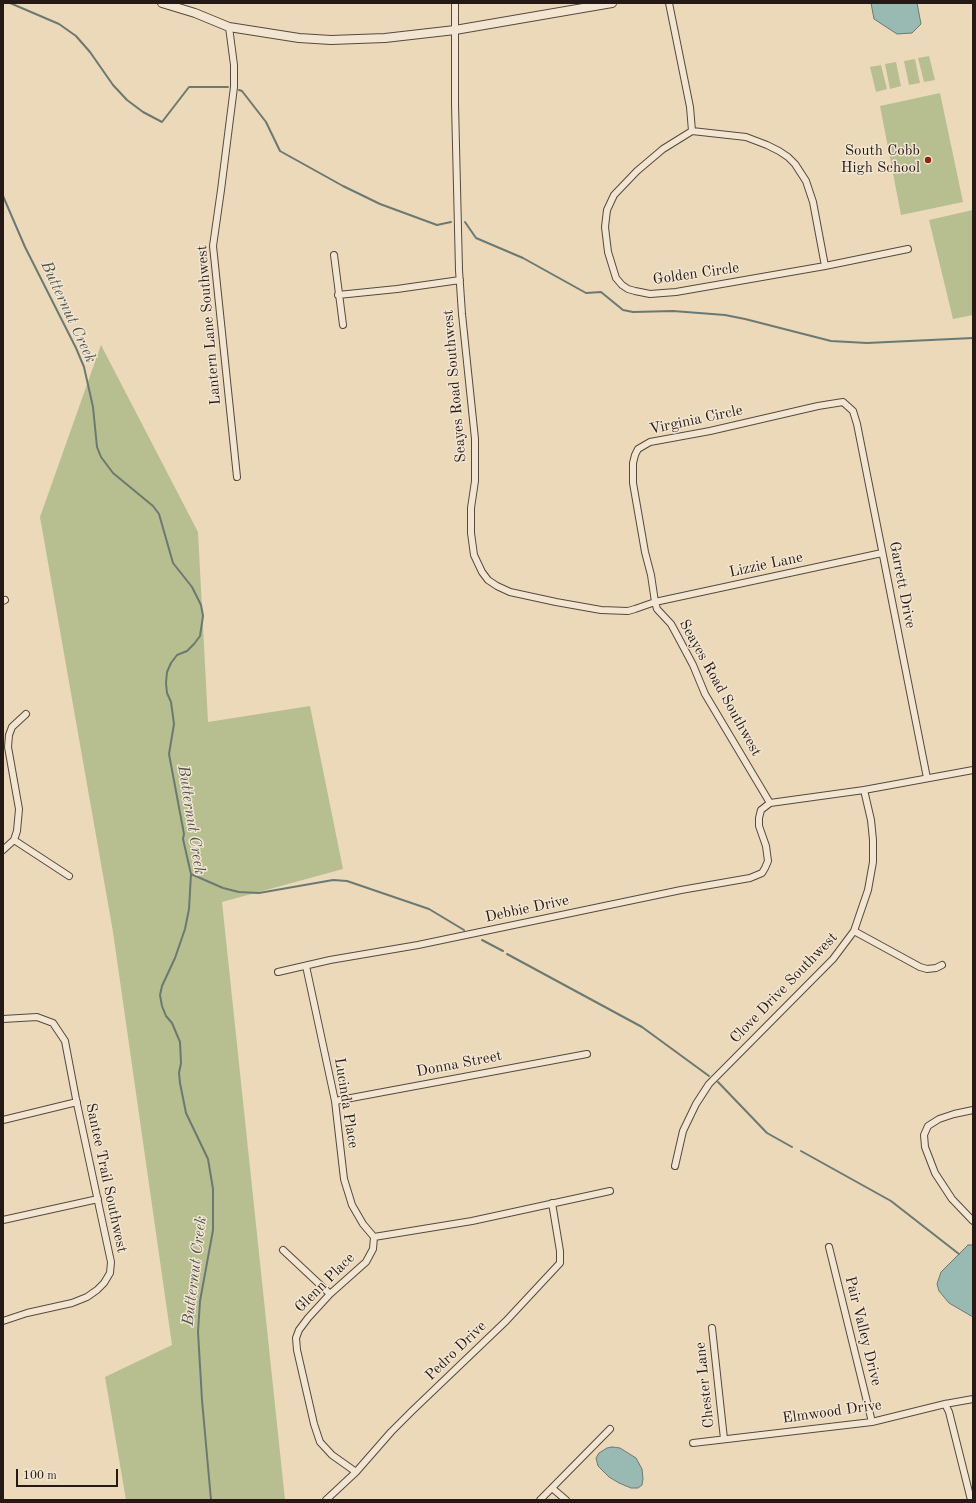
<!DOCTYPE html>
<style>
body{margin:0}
#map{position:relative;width:976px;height:1503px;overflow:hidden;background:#ebd9ba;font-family:"Old Standard TT",serif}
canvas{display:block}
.frame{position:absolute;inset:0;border:4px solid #251915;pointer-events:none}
.scale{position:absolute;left:16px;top:1469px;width:102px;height:18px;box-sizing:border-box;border:2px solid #251915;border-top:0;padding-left:5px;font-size:12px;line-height:14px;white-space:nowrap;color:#251915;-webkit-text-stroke:3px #f2e6d2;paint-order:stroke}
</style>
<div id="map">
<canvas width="976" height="1503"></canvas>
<div class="frame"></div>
<div class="scale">100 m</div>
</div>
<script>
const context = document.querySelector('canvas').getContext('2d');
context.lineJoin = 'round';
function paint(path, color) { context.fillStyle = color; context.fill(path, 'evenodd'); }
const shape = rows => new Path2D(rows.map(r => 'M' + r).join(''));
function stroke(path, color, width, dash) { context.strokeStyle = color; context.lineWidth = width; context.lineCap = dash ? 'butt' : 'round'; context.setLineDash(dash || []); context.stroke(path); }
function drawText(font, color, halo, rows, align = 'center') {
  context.font = font + ' "Old Standard TT",serif'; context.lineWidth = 3; context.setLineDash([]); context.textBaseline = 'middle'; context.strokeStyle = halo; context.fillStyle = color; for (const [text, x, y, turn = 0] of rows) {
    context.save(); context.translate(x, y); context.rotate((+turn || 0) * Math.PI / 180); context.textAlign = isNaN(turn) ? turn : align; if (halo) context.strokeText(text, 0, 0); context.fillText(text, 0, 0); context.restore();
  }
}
paint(shape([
 [929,56,935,80,924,82,918,58],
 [915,59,920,83,909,85,904,61],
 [896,62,901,86,890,89,885,64],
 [881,65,887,89,876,92,870,67],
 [940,93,963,202,901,215,880,106],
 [973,210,973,315,953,319,929,220],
 [101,345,198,532,208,722,310,706,343,869,222,902,285,1500,126,1500,105,1377,172,1345,113,932,40,517]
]), '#b7bf90');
const water = shape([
 [871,3,917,3,921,24,912,33,897,34,874,19,871,3],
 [968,1245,973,1245,973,1317,949,1303,939,1291,937,1284,941,1272,968,1245],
 [612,1447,620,1448,636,1458,642,1469,643,1479,642,1485,638,1488,631,1488,619,1483,609,1477,598,1466,596,1458,599,1453,607,1448,612,1447]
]);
paint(water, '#98bab2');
stroke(water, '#6a7a73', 1);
stroke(shape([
 [10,3,59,24,76,36,90,52,113,85,127,100,143,112,162,122,189,87,228,87],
 [239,90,242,91,266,122,280,151,343,186,380,204,437,225,451,222],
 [3,196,25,247,76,348,84,367,93,407,97,447,101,457,113,473,153,506,159,514,173,563,192,587,201,605,203,616,200,636,194,644,187,651,177,655,171,663,167,672,166,683,167,693,171,702,174,724,169,754,184,834,183,839,191,874,189,909,185,929,175,958,162,986,160,995,162,1006,166,1016,172,1023,180,1042,181,1063,179,1073,180,1083,186,1113,208,1159,213,1189,213,1230,200,1301,198,1332,202,1400,211,1500],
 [465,222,476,238,523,258,586,293,601,292,623,310,633,312,673,311,725,315,745,319,831,341,867,343,973,338],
 [191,874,223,888,239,892,259,893,333,880,347,881,429,909,464,930],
 [482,940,503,951],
 [507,954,642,1027,709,1076],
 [718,1082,767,1133,792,1147],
 [801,1151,891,1201,959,1254]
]), '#6a7a73', 2);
const minor = shape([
 [455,3,455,104,459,270,462,314,475,439,475,481,471,508,471,533,474,555,482,572,488,580,497,586,510,592,556,602,601,610,628,611,635,609,655,602,882,553],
 [669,3,690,107,692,131],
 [229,27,234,65,234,87,221,190,213,246,237,477],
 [692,131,663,149,637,171,614,195,607,210,605,227,608,252,616,278,622,285,628,289,635,291,650,294,676,292,825,266,908,249],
 [692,131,746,137,767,145,779,151,788,157,795,164,806,181,813,202,825,266],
 [334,255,343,325],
 [338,295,397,289,460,280],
 [3,601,5,600],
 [770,803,705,694,693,665,677,635,671,624,657,609,655,602,651,575,645,552,633,483,633,463,635,455,638,449,650,442,710,431,818,406,843,402,853,411,857,424,927,778],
 [770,803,864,790,973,770],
 [14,840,69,876],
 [3,850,14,840,17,831,19,809,8,747,9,735,12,727,26,714],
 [854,931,920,967,927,969,936,968,942,965],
 [306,966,335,1101,344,1179,352,1205,363,1224,374,1237],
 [278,972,330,960,418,945,681,890,750,878,762,873,765,868,768,861,766,846,759,826,759,818,761,810,770,803],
 [3,1019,37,1017,53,1023,65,1041,76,1099,111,1262,110,1273,104,1283,97,1290,87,1297,72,1303,27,1313,3,1321],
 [335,1101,587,1054],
 [973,1110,954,1114,939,1119,928,1126,924,1135,925,1147,935,1173,952,1199,973,1221],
 [3,1120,77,1102],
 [675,1166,683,1131,696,1104,709,1084,833,959,854,931,868,890,873,862,873,840,871,820,864,790],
 [3,1220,98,1199],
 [374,1237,472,1221,610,1191],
 [829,1247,872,1422],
 [283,1250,330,1294],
 [712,1328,724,1439],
 [945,1404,949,1412,971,1500],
 [693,1443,872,1422,945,1404,973,1399],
 [356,1472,332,1455,320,1442,314,1424,297,1350,296,1338,299,1330,308,1318,330,1294,366,1262,373,1249,374,1237],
 [552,1488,566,1500],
 [326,1500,356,1472,391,1432,412,1411,506,1321,560,1263,560,1251,552,1203],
 [540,1500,610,1429]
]);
const tertiary = shape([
 [162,3,195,13,229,27,299,38,331,40,385,38,455,30,612,3]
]);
stroke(minor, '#56493e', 8);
stroke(tertiary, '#56493e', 10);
stroke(minor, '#f2e6d2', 6);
stroke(tertiary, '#f2e6d2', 8);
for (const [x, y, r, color] of [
 [928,160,4,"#8f2418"]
]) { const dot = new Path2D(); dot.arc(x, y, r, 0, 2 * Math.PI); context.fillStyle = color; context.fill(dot); stroke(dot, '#f2e6d2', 1.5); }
drawText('15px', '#251915', '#f2e6d2', [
 ["South Cobb",920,151],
 ["High School",920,168]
], 'right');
drawText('15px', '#251915', '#f2e6d2', [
 ["Golden Circle",696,274,-8],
 ["Lantern Lane Southwest",209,325,-95],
 ["Seayes Road Southwest",455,386,-95],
 ["Virginia Circle",696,420,-12],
 ["Lizzie Lane",766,565,-12],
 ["Garrett Drive",902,585,79],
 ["Seayes Road Southwest",720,688,61],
 ["Debbie Drive",527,909,-12],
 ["Clove Drive Southwest",784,988,-46],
 ["Donna Street",459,1064,-11],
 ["Lucinda Place",346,1103,81],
 ["Santee Trail Southwest",106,1178,78],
 ["Glenn Place",325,1283,-45],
 ["Pair Valley Drive",863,1331,76],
 ["Pedro Drive",456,1351,-44],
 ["Chester Lane",705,1385,-96],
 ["Elmwood Drive",832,1412,-8]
]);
drawText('italic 16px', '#4d514c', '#f2e6d2', [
 ["Butternut Creek",68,312,65],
 ["Butternut Creek",191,820,81],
 ["Butternut Creek",195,1271,-83]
]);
</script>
